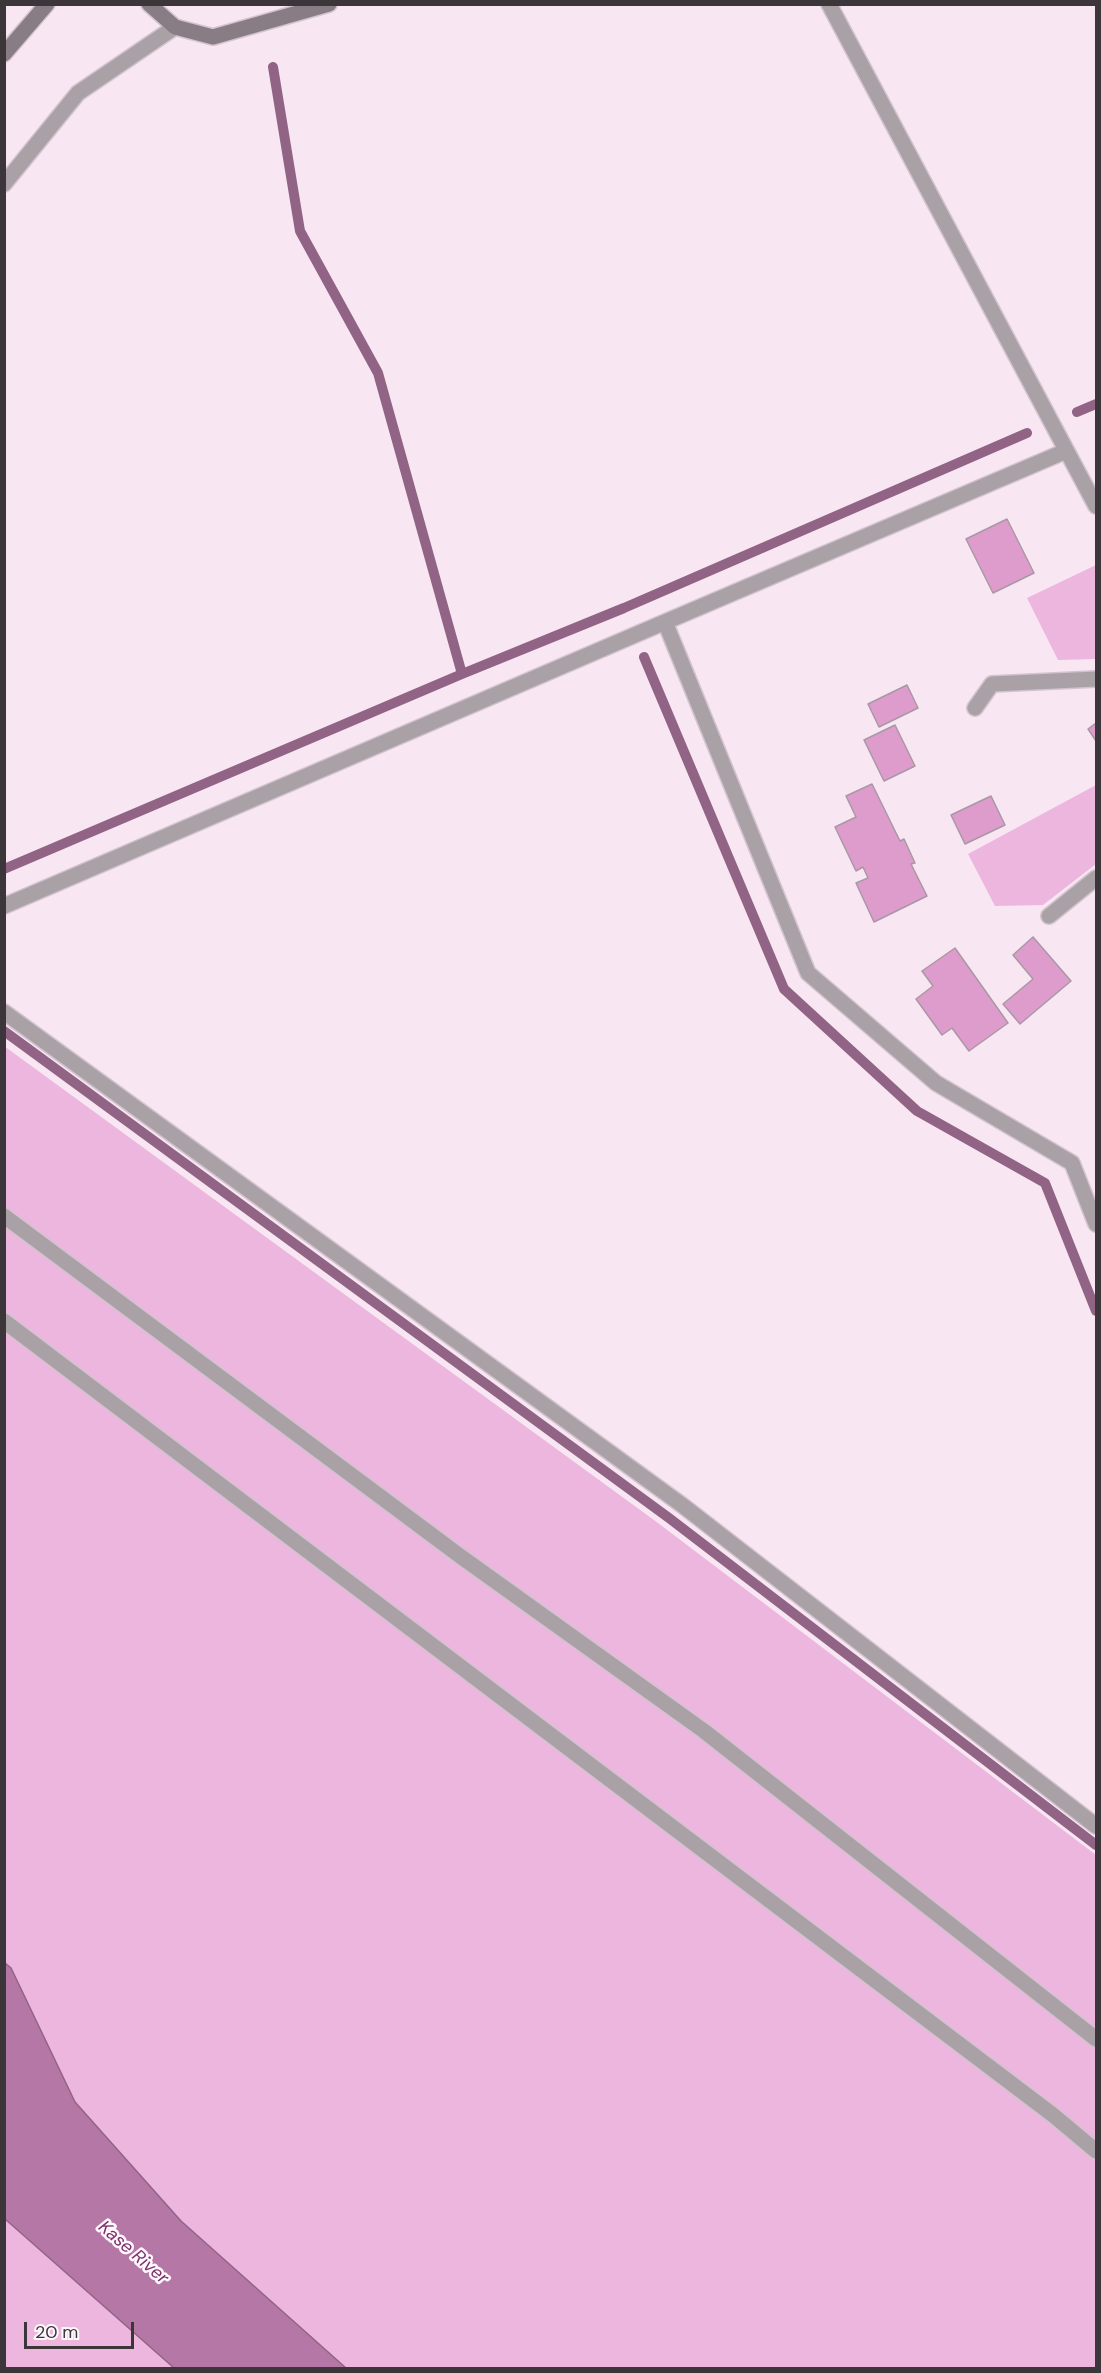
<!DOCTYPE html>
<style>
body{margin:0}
#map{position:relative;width:1101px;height:2373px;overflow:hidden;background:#f8e6f3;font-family:"DM Sans",sans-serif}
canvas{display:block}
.frame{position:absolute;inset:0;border:6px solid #3c353a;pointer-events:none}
.scale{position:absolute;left:24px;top:2322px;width:110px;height:27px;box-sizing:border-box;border:3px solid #3c353a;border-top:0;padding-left:8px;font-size:18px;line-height:21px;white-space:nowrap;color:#3c353a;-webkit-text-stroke:4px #fef7fc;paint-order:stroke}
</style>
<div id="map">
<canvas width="1101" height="2373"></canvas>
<div class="frame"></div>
<div class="scale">20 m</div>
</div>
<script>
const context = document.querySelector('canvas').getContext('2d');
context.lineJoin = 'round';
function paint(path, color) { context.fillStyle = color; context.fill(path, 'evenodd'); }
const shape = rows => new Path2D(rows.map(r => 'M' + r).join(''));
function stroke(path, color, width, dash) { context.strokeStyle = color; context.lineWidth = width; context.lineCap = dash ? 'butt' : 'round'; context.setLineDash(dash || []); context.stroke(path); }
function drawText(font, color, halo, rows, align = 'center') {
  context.font = font + ' "DM Sans",sans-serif'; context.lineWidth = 5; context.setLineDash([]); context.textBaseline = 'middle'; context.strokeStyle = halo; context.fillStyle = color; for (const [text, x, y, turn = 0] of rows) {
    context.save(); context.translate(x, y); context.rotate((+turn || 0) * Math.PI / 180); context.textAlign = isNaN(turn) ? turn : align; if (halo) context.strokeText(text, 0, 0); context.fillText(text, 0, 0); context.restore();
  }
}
paint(shape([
 [1096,565,1096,659,1058,660,1027,598],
 [1096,785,1096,864,1043,905,995,906,968,854],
 [4,1046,658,1523,1096,1855,1096,2368,346,2368,181,2221,75,2102,11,1968,5,1962],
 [4,2219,114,2313,174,2368,5,2368]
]), '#edb6de');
const water = shape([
 [4,1962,11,1968,75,2102,181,2221,346,2368,174,2368,5,2219,4,1962]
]);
paint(water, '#b577a5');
stroke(water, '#916385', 1.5);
stroke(shape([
 [273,67,300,231,378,373,462,674],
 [1077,412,1096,404],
 [644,657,784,989,917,1111,1045,1183,1096,1311],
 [4,869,462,674,624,608,1027,433],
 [4,1031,669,1518,1096,1845]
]), '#916385', 10);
const building = shape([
 [1007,519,1034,573,993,593,966,539,1007,519],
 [907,685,918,708,879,727,868,704,907,685],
 [1096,723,1096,741,1088,729,1096,723],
 [895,725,915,766,884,781,864,740,895,725],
 [872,784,900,841,904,839,915,863,911,864,927,896,874,922,856,883,868,878,863,867,856,871,835,827,856,817,846,796,872,784],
 [991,796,1005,825,965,844,951,815,991,796],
 [1033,937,1071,981,1020,1024,1003,1004,1033,979,1013,955,1033,937],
 [955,948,1008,1023,969,1051,952,1028,942,1035,916,999,933,986,922,971,955,948]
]);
paint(building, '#dd9ccb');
stroke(building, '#a998a4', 1.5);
const service = shape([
 [975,708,992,684,1096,679],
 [1049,916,1096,878],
 [4,1012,682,1505,1096,1826],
 [4,1321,1053,2115,1096,2151]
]);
const minor = shape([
 [829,4,1096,506],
 [4,184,78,93,175,27],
 [1066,451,665,622,808,973,936,1083,1072,1163,1096,1224],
 [4,906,665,622],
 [4,1216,460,1556,704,1731,1096,2039]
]);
const secondary = shape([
 [149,4,175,27,213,37,329,4],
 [4,54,47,4]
]);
stroke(service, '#d2c3ce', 18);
stroke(minor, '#d2c3ce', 18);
stroke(secondary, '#d2c3ce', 18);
stroke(service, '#a9a1a6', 15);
stroke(minor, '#a9a1a6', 15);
stroke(secondary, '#887d84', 15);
drawText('italic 18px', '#7c306c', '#fef7fc', [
 ["Kase River",133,2253,41]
]);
</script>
